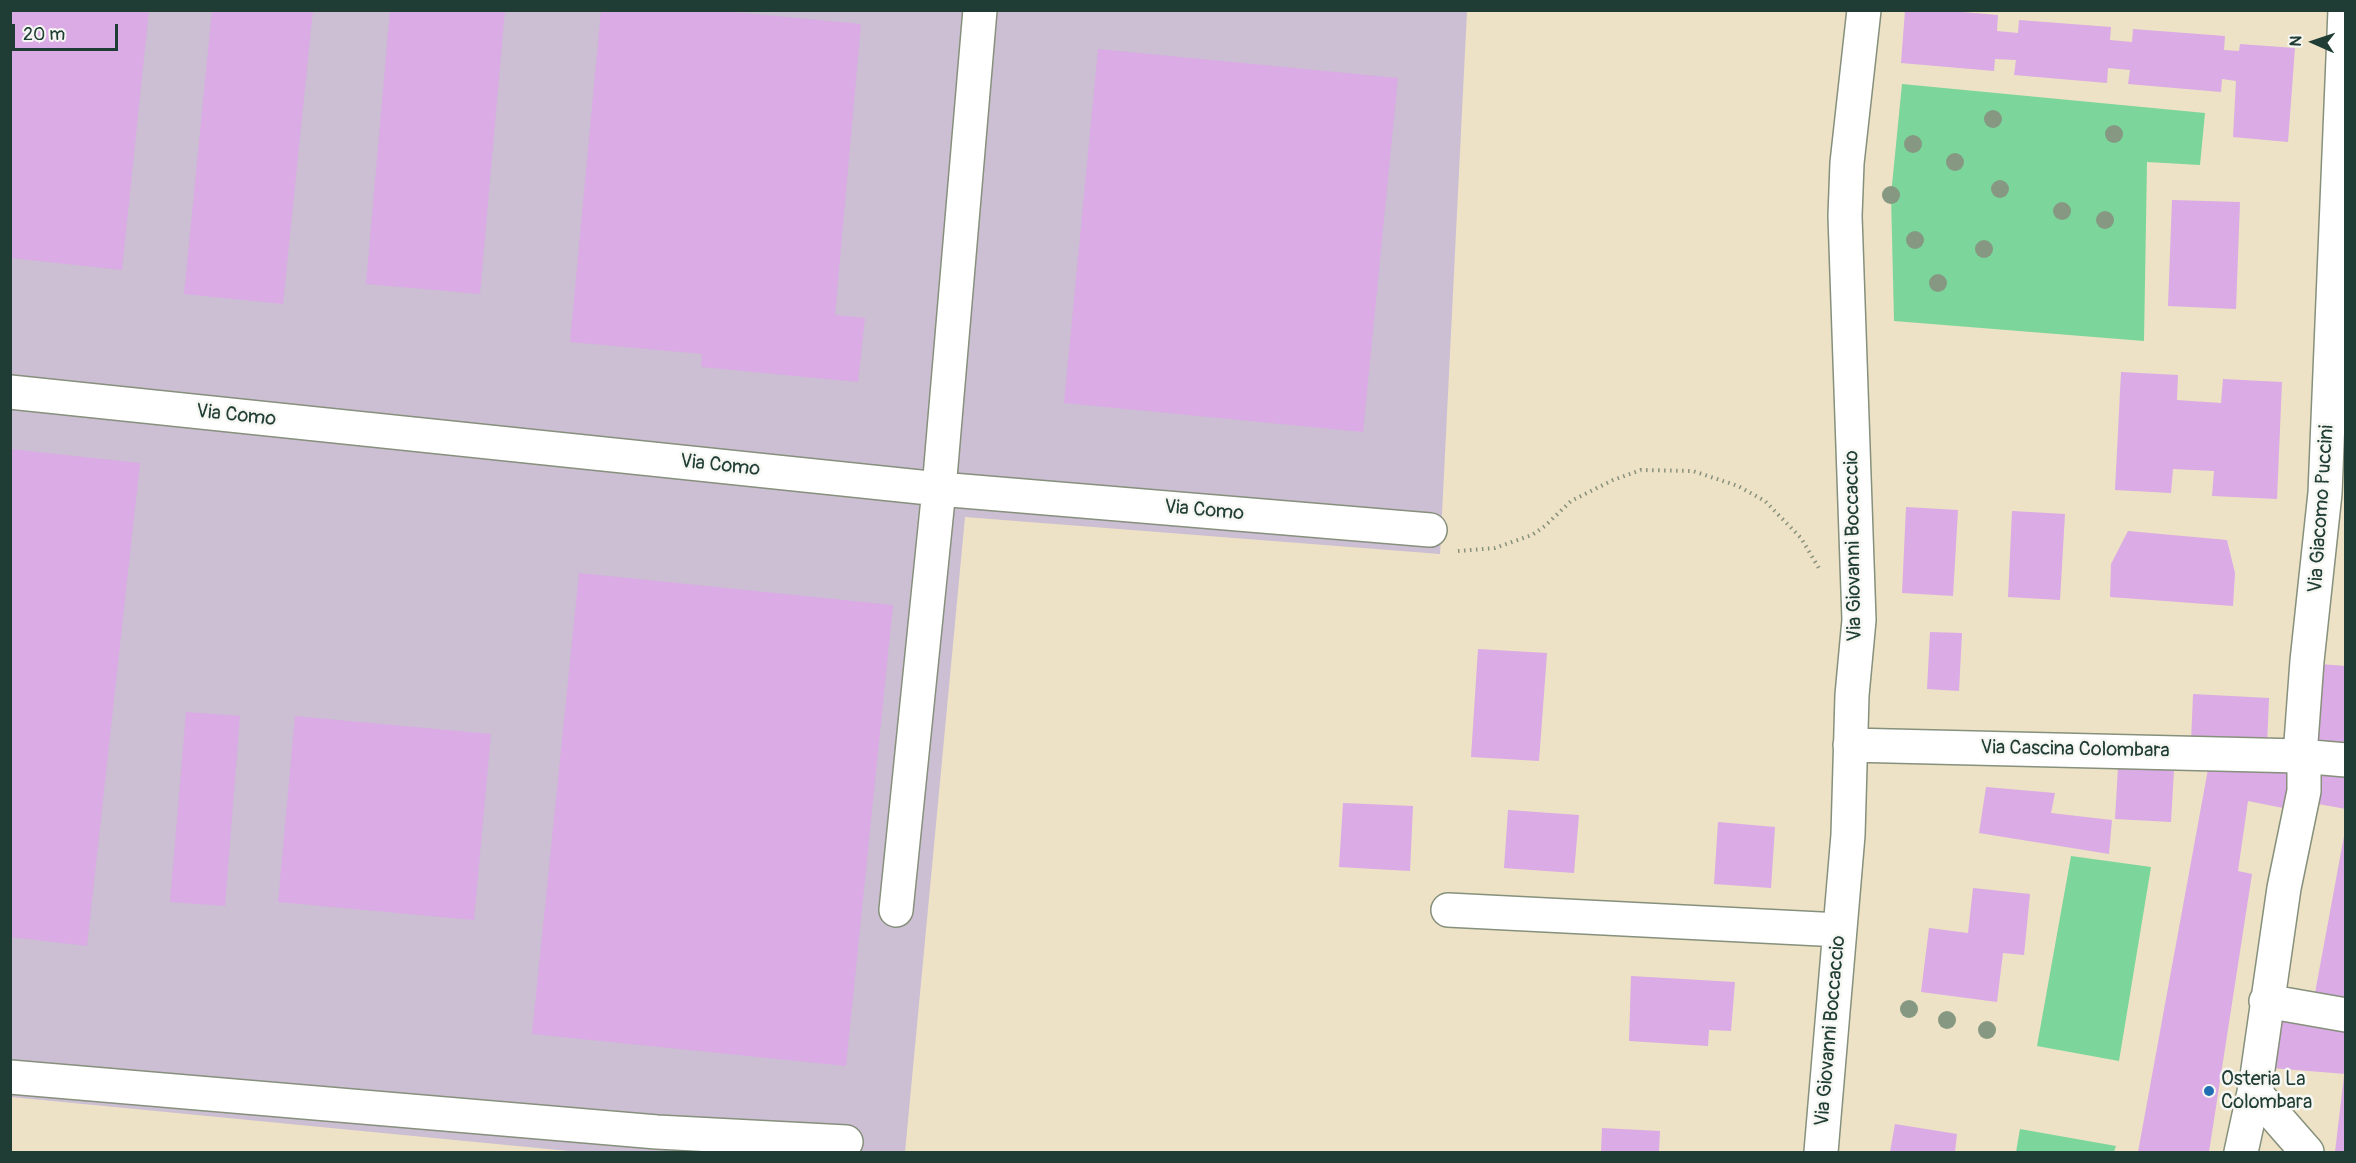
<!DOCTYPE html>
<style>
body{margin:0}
#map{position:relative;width:2356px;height:1163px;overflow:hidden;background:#ede2c5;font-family:Pangolin,sans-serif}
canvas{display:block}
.frame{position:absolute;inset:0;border:12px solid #1f3d34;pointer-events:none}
.north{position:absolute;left:2284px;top:12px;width:60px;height:60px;-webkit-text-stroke:4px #f6f6f2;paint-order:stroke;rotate:273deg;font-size:16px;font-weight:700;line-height:24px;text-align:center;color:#1f3d34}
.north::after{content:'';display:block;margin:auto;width:21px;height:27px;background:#1f3d34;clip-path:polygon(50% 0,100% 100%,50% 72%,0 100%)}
.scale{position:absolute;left:12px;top:24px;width:106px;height:27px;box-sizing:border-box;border:3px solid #1f3d34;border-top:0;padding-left:8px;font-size:18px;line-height:21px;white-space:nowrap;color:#1f3d34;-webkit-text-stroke:4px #f6f6f2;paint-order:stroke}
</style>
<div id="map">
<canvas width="2356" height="1163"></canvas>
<div class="frame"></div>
<div class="north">N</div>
<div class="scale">20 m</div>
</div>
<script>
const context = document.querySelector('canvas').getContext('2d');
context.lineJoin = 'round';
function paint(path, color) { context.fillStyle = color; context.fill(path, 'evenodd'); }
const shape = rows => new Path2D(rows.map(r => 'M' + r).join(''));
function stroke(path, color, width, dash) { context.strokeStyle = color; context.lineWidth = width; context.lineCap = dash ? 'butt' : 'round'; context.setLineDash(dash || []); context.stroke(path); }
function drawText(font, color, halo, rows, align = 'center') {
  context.font = font + ' Pangolin,sans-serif'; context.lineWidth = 5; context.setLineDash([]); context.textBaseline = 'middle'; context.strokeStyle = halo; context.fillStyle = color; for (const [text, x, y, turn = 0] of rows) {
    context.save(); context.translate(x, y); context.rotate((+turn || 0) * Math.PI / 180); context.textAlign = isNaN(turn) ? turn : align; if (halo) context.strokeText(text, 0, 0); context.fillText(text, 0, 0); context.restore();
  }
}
paint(shape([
 [11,11,1467,11,1440,554,965,517,905,1152,579,1152,11,1097]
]), '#ccbed3');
paint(shape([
 [1902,84,2205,113,2200,165,2147,162,2144,341,1894,321,1891,195],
 [2071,856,2151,867,2119,1061,2037,1046],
 [2020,1129,2116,1146,2114,1152,2016,1152]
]), '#7cd69c');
paint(shape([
 [10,10,149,10,122,270,10,258],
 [212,10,313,10,283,304,184,294],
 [390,10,505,10,480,294,366,284],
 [601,10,711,10,861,24,835,315,865,318,858,382,701,367,702,354,570,342],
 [1905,10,1940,10,1998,15,1997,31,2018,33,2019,20,2111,27,2110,40,2132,42,2133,29,2225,36,2224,50,2239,51,2240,44,2295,48,2288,142,2233,137,2236,81,2222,79,2221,92,2128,84,2130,70,2108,68,2107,83,2014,75,2016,60,1995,59,1994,71,1901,63],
 [1098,49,1398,78,1363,432,1064,403],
 [2172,200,2240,202,2236,309,2168,306],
 [2121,372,2178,375,2177,400,2221,403,2223,379,2282,382,2277,499,2212,496,2214,471,2173,469,2171,493,2115,490],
 [10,449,140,463,87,946,10,937],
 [1906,507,1958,510,1953,596,1902,593],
 [2012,511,2065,514,2060,600,2008,597],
 [2128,531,2227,540,2235,573,2233,606,2110,597,2111,564],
 [579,573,893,605,846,1066,532,1034],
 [1930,632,1962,633,1959,691,1927,689],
 [1478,649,1547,653,1539,761,1471,757],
 [2320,664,2346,666,2346,751,2317,750],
 [2193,694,2269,698,2267,746,2191,742],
 [186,712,240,716,225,906,170,902],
 [295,716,491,734,474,920,278,902],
 [2324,765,2346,768,2346,809,2318,804],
 [2118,767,2174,770,2171,822,2115,819],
 [2208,769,2292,772,2288,809,2248,801,2238,871,2252,874,2209,1152,2138,1152],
 [1986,787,2055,793,2051,813,2112,820,2109,854,1979,833],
 [1343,803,1413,806,1410,871,1339,867],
 [1508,810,1579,815,1574,873,1504,868],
 [1718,822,1775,827,1771,888,1714,884],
 [2344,836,2346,836,2346,997,2315,993],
 [1973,888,2030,894,2024,955,2003,953,1997,1002,1921,992,1929,928,1968,933],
 [1631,976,1735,982,1731,1031,1709,1030,1708,1046,1629,1041],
 [2278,1016,2346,1025,2346,1074,2271,1068],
 [2344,1076,2346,1152,2335,1152],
 [1895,1124,1957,1134,1955,1152,1890,1152],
 [1602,1128,1660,1131,1659,1152,1601,1152]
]), '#daabe5');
const minor = shape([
 [10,392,939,489,1430,530],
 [1850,745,2300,756,2346,760],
 [896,910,939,489,980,10],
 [1448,910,1840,930],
 [2266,1001,2346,1015],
 [10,1077,657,1132,846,1142],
 [1821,1152,1848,835,1852,695,1859,620,1845,216,1847,163,1864,10],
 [2241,1152,2256,1083],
 [2307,1152,2258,1096,2256,1083,2284,888,2304,791,2304,771,2300,756,2307,661,2325,493,2345,10]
]);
stroke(minor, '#86907c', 36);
stroke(shape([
 [1458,551,1495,548,1532,535,1545,526,1571,501,1613,480,1641,470,1693,471,1738,486,1765,501,1801,538,1820,570]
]), '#86907c', 4, [1.5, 4.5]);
stroke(minor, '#fff', 33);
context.fillStyle = '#869881';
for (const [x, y] of [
 [1993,119],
 [2114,134],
 [1913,144],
 [1955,162],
 [2000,189],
 [1891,195],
 [2062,211],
 [2105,220],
 [1915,240],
 [1984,249],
 [1938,283],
 [1909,1009],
 [1947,1020],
 [1987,1030]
]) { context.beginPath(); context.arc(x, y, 9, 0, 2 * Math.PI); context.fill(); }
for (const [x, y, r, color] of [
 [2209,1091,6,"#1f6fb2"]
]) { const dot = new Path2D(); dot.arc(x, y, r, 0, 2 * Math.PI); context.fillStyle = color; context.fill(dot); stroke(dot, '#f6f6f2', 2); }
drawText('20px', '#1f3d34', '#f6f6f2', [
 ["Via Como",236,416,6],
 ["Via Como",720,466,6],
 ["Via Giacomo Puccini",2322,509,-86],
 ["Via Como",1204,511,5],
 ["Via Giovanni Boccaccio",1854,546,-91],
 ["Via Cascina Colombara",2075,750,1],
 ["Via Giovanni Boccaccio",1831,1031,-85]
]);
drawText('20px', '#1f3d34', '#f6f6f2', [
 ["Osteria La",2221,1080],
 ["Colombara",2221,1103]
], 'left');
</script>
